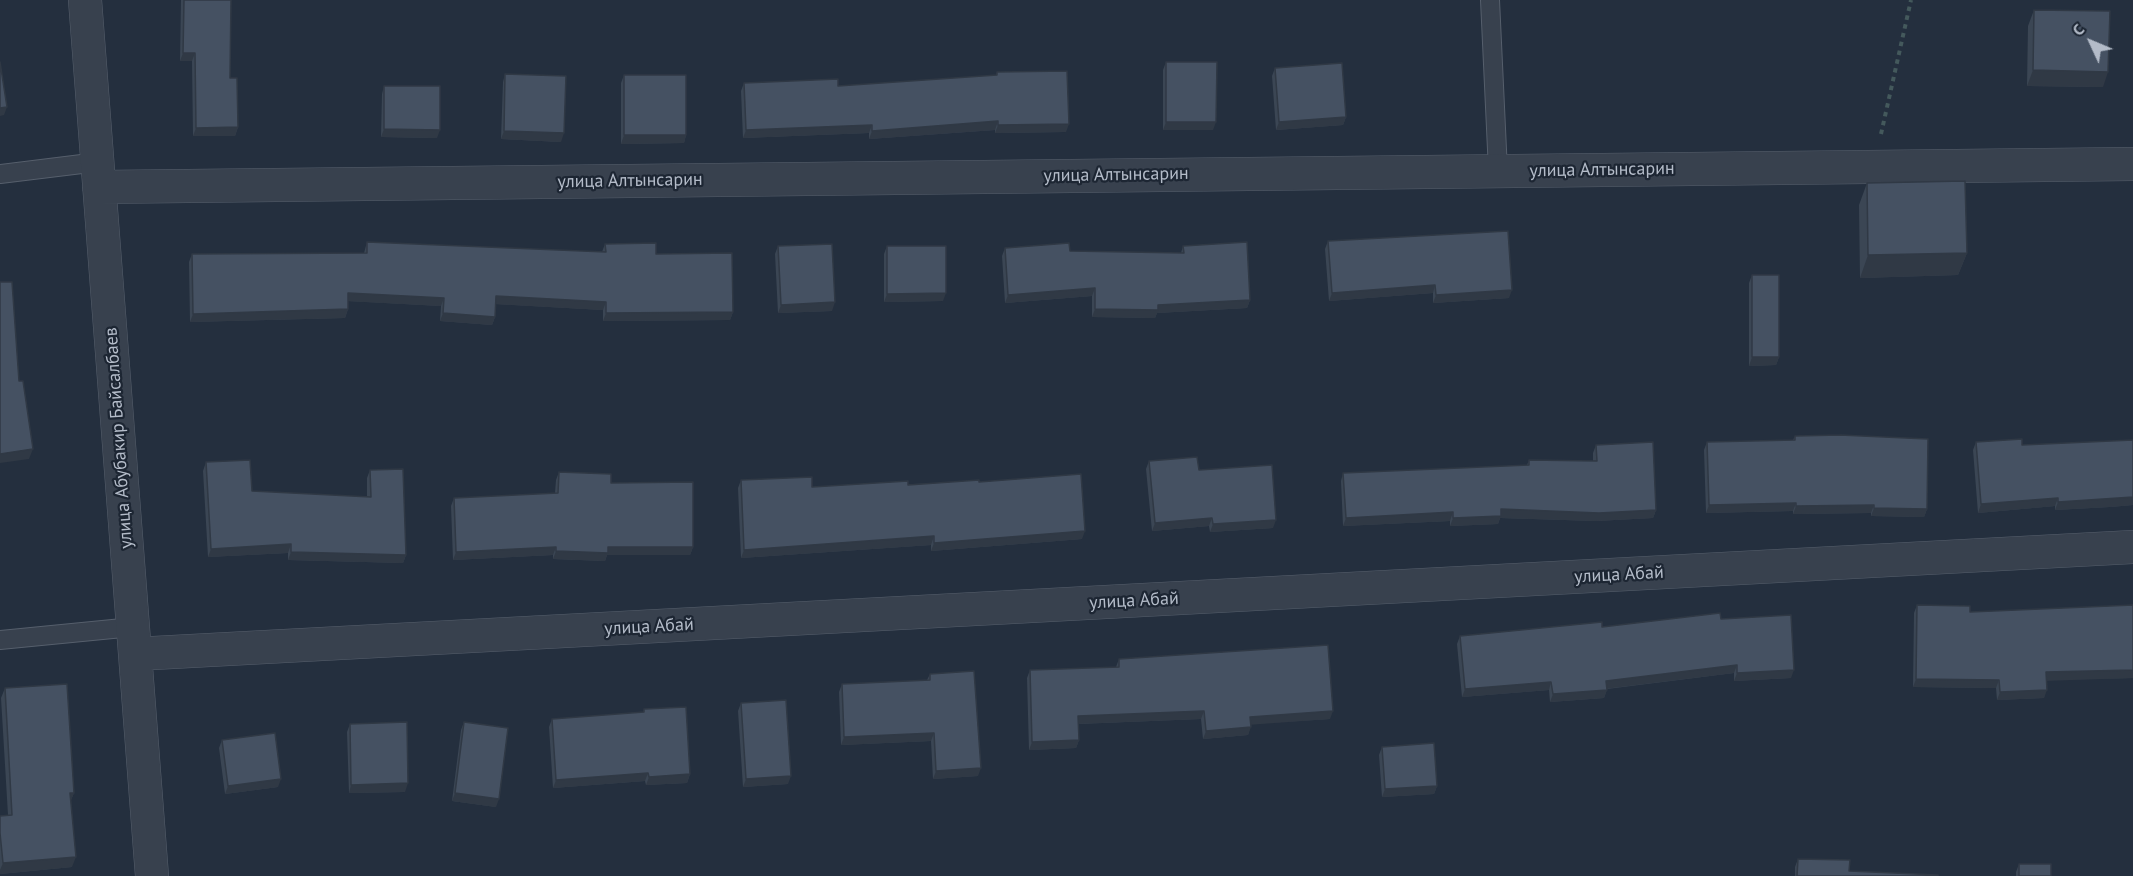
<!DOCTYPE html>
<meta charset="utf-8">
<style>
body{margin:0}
#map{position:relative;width:2133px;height:876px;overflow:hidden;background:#242f3e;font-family:"PT Sans",sans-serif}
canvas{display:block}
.north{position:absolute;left:2061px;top:12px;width:60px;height:60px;-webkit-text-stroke:4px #1d2633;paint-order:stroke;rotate:314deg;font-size:16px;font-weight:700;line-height:24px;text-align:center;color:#b4bcc9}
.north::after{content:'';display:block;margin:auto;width:21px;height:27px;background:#b4bcc9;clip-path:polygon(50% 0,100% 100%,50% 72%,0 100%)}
</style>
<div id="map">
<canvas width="2133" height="876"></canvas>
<div class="north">С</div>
</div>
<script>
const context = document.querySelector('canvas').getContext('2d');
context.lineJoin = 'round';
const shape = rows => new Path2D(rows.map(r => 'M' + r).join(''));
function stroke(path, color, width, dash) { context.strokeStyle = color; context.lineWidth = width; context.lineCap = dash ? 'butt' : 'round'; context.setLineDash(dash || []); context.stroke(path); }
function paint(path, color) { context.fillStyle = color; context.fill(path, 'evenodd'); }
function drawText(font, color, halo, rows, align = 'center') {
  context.font = font + ' "PT Sans",sans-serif'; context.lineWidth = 4.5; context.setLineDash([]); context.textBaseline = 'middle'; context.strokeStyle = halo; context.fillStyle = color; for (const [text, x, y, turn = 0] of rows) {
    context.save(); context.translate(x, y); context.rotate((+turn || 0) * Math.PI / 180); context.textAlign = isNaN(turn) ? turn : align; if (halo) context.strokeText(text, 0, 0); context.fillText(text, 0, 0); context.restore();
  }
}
const service = shape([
 [1490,0,1498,171],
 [0,174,98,162],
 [0,640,133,627]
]);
const minor = shape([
 [85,0,152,876],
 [99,187,2133,164],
 [135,654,2133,547]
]);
stroke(service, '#565f6c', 20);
stroke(minor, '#565f6c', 34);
stroke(shape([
 [1881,134,1911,0]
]), '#44595c', 4, [4.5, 4.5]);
stroke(service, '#38414e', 18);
stroke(minor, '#38414e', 33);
paint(shape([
 [181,0,231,0,230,78,238,127,235,136,193,136,192,61,180,61],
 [2034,10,2103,87,2027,86,2028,26],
 [1166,62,1213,130,1163,130,1163,70],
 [1275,68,1346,117,1343,125,1276,130,1272,76],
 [997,72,1066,132,995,133,995,130,869,139,869,133,743,138,741,91,744,83,838,86,996,75],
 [505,74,561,142,501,139,503,82],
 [624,75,686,135,684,143,621,144,621,83],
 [384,86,437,138,381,137,382,94],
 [1867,183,1967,253,1958,275,1860,278,1859,205],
 [1328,241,1509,298,1433,303,1433,293,1329,301,1325,249],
 [367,242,602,252,605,244,656,254,733,312,730,320,603,321,603,310,496,304,495,317,492,325,440,321,441,306,348,301,348,309,345,318,190,322,189,262,192,254,364,253],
 [778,246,832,311,778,313,775,254],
 [887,246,943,301,884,302,884,254],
 [1183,246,1250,300,1247,308,1157,313,1155,318,1092,317,1092,296,1005,303,1002,256,1005,248,1070,251,1181,253],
 [1752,275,1779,357,1776,365,1749,366,1749,283],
 [1795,436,1927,509,1924,517,1871,516,1871,513,1793,514,1793,511,1706,513,1704,450,1707,442,1793,440],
 [2133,440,2133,505,2110,507,2055,510,2055,506,1978,513,1973,450,1976,442,2022,445],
 [1596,445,1656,510,1653,518,1596,521,1500,518,1498,524,1450,526,1450,521,1343,526,1341,481,1343,473,1527,465,1529,460,1593,461,1593,453],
 [1149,461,1199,470,1273,528,1210,532,1209,526,1152,531,1146,469],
 [206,462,252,491,367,497,367,478,370,470,406,555,403,563,288,560,288,553,208,557,203,471],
 [559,472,611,483,693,547,690,555,607,555,605,561,553,559,553,555,453,560,451,506,454,498,555,493,556,480],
 [741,480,812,487,979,482,1082,539,931,551,931,545,741,558,738,488],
 [1917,605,1970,612,2133,678,2047,680,2044,698,1997,700,1996,688,1913,687,1914,613],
 [1721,619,1791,678,1734,681,1734,673,1607,689,1604,698,1550,702,1549,690,1462,697,1457,644,1460,636],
 [1119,659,1330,719,1251,724,1248,735,1203,739,1201,719,1078,724,1079,740,1076,748,1029,750,1027,678,1030,670,1116,667],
 [930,674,978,776,933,779,931,741,841,745,839,692,842,684,927,680],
 [5,688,74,793,70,802,72,867,0,874,0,816,8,815,1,698],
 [741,703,788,784,743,787,738,711],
 [644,709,690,774,687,783,646,785,645,781,553,788,549,727,552,719,643,712],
 [464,722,496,807,452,801,461,730],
 [350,724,405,792,349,793,347,732],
 [222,740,278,787,225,794,219,748],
 [1382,747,1437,786,1434,794,1382,797,1379,755],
 [1798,859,1849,871,1938,876,1795,876,1795,867],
 [2019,864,2051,876,2016,876,2016,872]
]), '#3b4654');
paint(shape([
 [183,53,195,53,192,61,180,61],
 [2033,70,2108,72,2103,87,2027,86],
 [7,107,4,115,0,116,0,108],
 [1346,117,1343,125,1276,130,1279,122],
 [998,121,995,130,869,139,872,131],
 [1166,122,1216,122,1213,130,1163,130],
 [1069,124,1066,132,995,133,998,125],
 [872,125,869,133,743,138,746,130],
 [238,127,235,136,193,136,196,128],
 [384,129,440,130,437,138,381,137],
 [504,131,564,133,561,142,501,139],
 [624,135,686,135,684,143,621,144],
 [1967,253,1958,275,1860,278,1868,255],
 [1435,285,1433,293,1329,301,1332,293],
 [1095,288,1092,296,1005,303,1008,295],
 [1512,290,1509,298,1433,303,1436,295],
 [348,293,444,298,441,306,345,301],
 [946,293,943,301,884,302,887,294],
 [496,296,606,302,603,310,493,304],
 [1250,300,1247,308,1157,313,1155,318,1092,317,1095,309],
 [835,302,832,311,778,313,781,305],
 [348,309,345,318,190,322,193,314],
 [733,312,730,320,603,321,606,313],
 [443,313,495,317,492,325,440,321],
 [1752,357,1779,357,1776,365,1749,366],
 [33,449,29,459,0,463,0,454],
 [2133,497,2133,505,2110,507,2055,510,2058,502],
 [2058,498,2055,506,1978,513,1981,504],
 [1796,503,1793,511,1706,513,1709,505],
 [1874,505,1871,513,1793,514,1796,506],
 [1874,508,1927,509,1924,517,1871,516],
 [1501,509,1656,510,1653,518,1596,521,1500,518,1498,524,1450,526,1453,518],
 [1453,512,1450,521,1343,526,1346,518],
 [1212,518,1209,526,1152,531,1155,523],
 [1276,520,1273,528,1210,532,1213,524],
 [1085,531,1082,539,931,551,934,543],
 [934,536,931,545,741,558,744,550],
 [291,544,288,553,208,557,211,549],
 [556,547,553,555,453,560,456,552],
 [608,547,693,547,690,555,607,555,605,561,553,559,556,551],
 [291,552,406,555,403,563,288,560],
 [1737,665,1734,673,1604,689,1606,681],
 [1794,670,1791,678,1734,681,1737,673],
 [2133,670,2133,678,2043,681,2046,672],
 [1916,679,1999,680,1996,688,1913,687],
 [1551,682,1549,690,1462,697,1465,689],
 [1607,690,1604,698,1550,702,1553,694],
 [2047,690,2044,698,1997,700,2000,692],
 [1204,711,1201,719,1075,724,1078,716],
 [1333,711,1330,719,1247,725,1250,717],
 [1251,727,1248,735,1203,739,1206,731],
 [934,733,931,741,841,745,844,737],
 [1079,740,1076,748,1029,750,1032,742],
 [981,768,978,776,933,779,936,771],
 [648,773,645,781,553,788,556,780],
 [690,774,687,783,646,785,649,777],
 [791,776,788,784,743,787,746,779],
 [281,779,278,787,225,794,228,786],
 [408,783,405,792,349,793,351,785],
 [1437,786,1434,794,1382,797,1385,789],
 [70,793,74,793,70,803],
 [455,793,499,799,496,807,452,801],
 [76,857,72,867,0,874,0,870,3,863]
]), '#303945');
const building = shape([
 [184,0,231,0,230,78,237,78,238,127,196,128,195,53,183,53,184,0],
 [2034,10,2110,11,2108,72,2033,70,2034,10],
 [0,62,7,107,0,108,0,62],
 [1166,62,1217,62,1216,122,1166,122,1166,62],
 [1342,63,1346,117,1279,122,1275,68,1342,63],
 [1067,71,1069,124,998,125,998,121,872,131,872,125,746,130,744,83,838,79,838,86,997,75,997,72,1067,71],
 [505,74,566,76,564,133,504,131,505,74],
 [624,75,686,75,686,135,624,135,624,75],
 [384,86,440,86,440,130,384,129,384,86],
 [1965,181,1967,253,1868,255,1867,183,1965,181],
 [1508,231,1512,290,1436,295,1435,285,1332,293,1328,241,1508,231],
 [367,242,606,252,605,244,656,243,656,254,732,253,733,312,606,313,606,302,496,296,495,317,443,313,444,298,348,293,348,309,193,314,192,254,367,253,367,242],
 [1247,242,1250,300,1158,305,1158,310,1095,309,1095,288,1008,295,1005,248,1069,243,1070,251,1184,253,1183,246,1247,242],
 [832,244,835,302,781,305,778,246,832,244],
 [887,246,946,246,946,293,887,294,887,246],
 [1752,275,1779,275,1779,357,1752,357,1752,275],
 [0,282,12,282,19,381,23,381,33,449,0,454,0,282],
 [1840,435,1928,439,1927,509,1874,508,1874,505,1796,506,1796,503,1709,505,1707,442,1795,440,1795,436,1840,435],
 [2022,439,2022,445,2133,440,2133,497,2058,502,2058,498,1981,504,1976,442,2022,439],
 [1653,442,1656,510,1599,513,1501,509,1501,516,1453,518,1453,512,1346,518,1343,473,1529,465,1529,460,1597,461,1596,445,1653,442],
 [1197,457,1199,470,1272,465,1276,520,1213,524,1212,518,1155,523,1149,461,1197,457],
 [250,460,252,491,371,497,370,470,403,469,406,555,291,552,291,544,211,549,206,462,250,460],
 [559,472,611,474,611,483,693,482,693,547,608,547,608,553,556,551,556,547,456,552,454,498,558,493,559,472],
 [1081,474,1085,531,934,543,934,536,744,550,741,480,812,477,812,487,908,481,908,485,979,480,979,482,1081,474],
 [1917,605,1970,606,1970,612,2133,605,2133,670,2046,672,2047,690,2000,692,1999,680,1916,679,1917,605],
 [1720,613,1721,619,1791,615,1794,670,1737,673,1737,665,1606,681,1607,690,1553,694,1551,682,1465,689,1460,636,1602,622,1602,627,1720,613],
 [1328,645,1333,711,1250,717,1251,727,1206,731,1204,711,1078,716,1079,740,1032,742,1030,670,1119,667,1119,659,1328,645],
 [974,671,981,768,936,771,934,733,844,737,842,684,930,680,930,674,974,671],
 [67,684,74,793,70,793,76,857,3,863,0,833,0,816,12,815,5,688,67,684],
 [786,700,791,776,746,779,741,703,786,700],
 [686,707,690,774,649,777,648,773,556,780,552,719,644,712,644,709,686,707],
 [407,722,408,783,351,785,350,724,407,722],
 [464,722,508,728,499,799,455,793,464,722],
 [275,733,281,779,228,786,222,740,275,733],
 [1434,743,1437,786,1385,789,1382,747,1434,743],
 [1798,859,1850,860,1849,871,1938,875,1938,876,1797,876,1798,859],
 [2019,864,2051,864,2051,876,2019,876,2019,864]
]);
paint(building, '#455162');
stroke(building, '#303945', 1.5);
drawText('18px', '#b4bcc9', '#1d2633', [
 ["улица Алтынсарин",1602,170,-1],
 ["улица Алтынсарин",1116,175,-1],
 ["улица Алтынсарин",630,181,-1],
 ["улица Абубакир Байсалбаев",119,438,-94],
 ["улица Абай",1619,575,-3],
 ["улица Абай",1134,601,-3],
 ["улица Абай",649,627,-3]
]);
</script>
